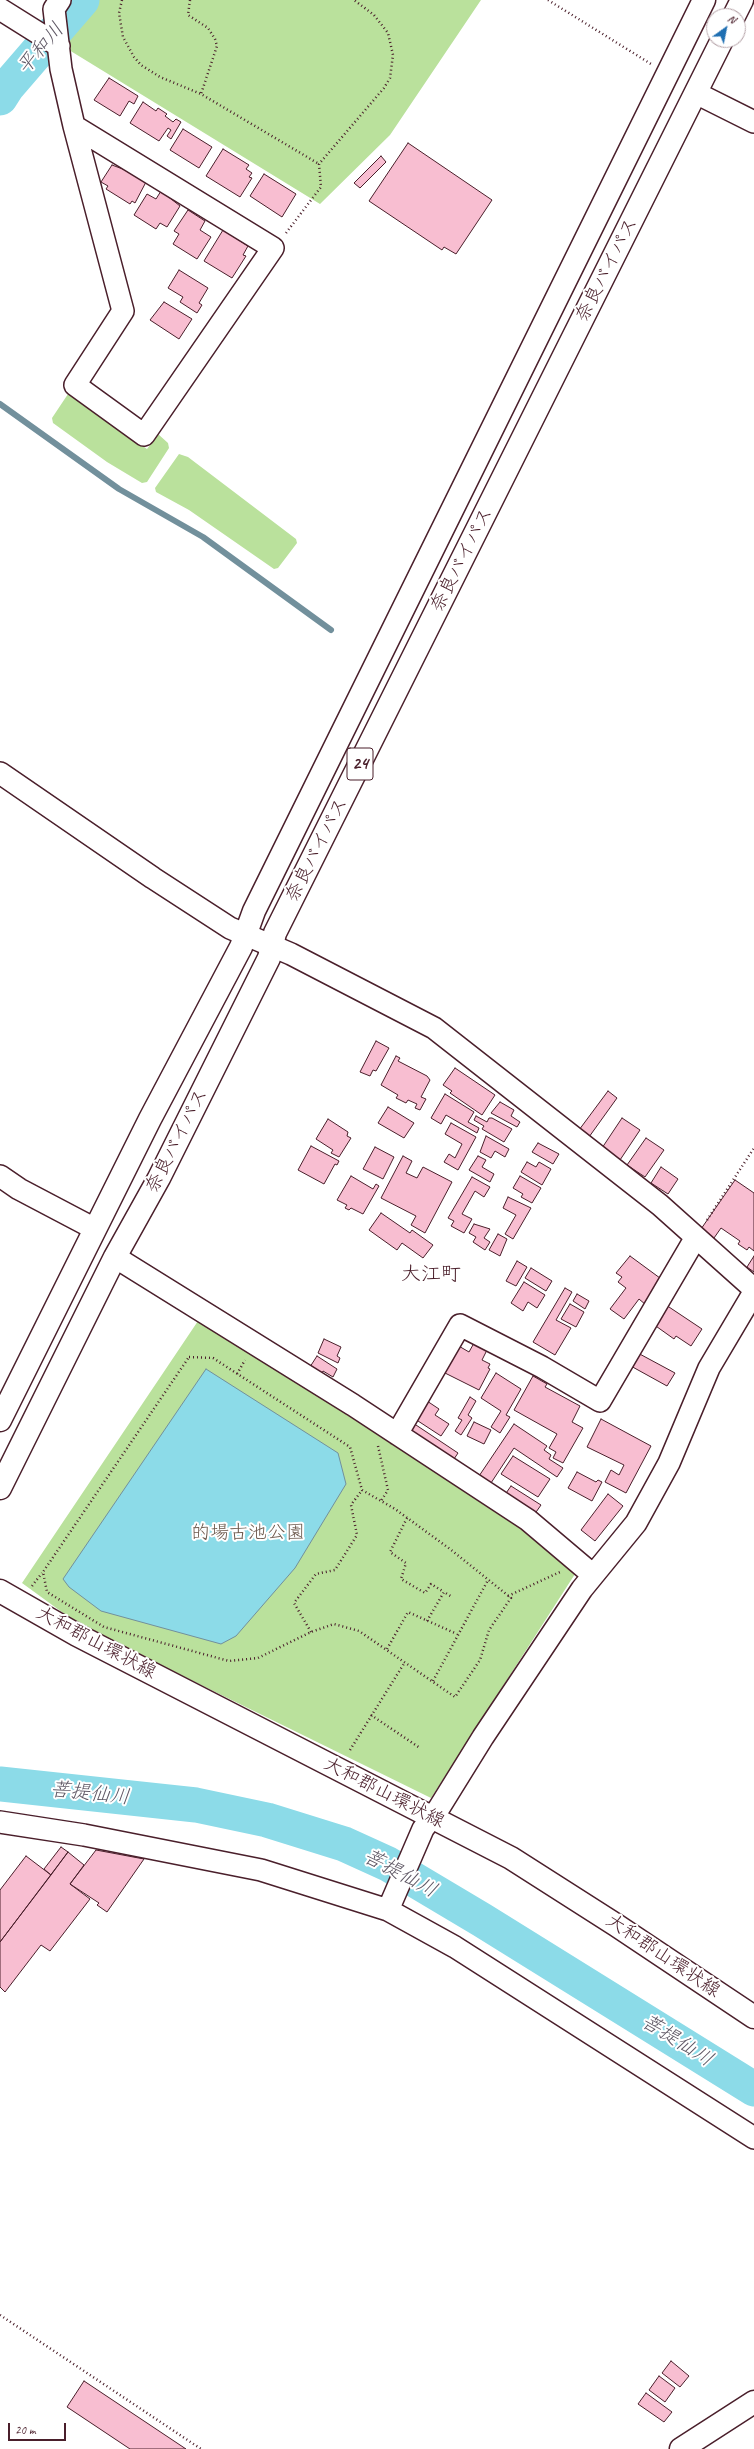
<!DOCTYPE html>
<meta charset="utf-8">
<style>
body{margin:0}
#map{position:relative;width:754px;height:2449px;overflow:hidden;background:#fff;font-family:Caveat,sans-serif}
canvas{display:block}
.north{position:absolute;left:706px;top:8px;width:40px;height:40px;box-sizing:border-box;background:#fff;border:1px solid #b7a5aa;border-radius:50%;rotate:33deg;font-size:11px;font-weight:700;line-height:16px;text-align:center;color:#4a1f2b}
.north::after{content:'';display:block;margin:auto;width:14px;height:18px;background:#1f6fb2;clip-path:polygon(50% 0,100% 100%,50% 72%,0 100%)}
.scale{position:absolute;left:8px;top:2423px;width:58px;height:18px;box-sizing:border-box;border:2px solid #4a1f2b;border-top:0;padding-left:5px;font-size:12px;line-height:14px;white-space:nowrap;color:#4a1f2b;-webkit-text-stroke:3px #fff;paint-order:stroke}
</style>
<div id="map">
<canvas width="754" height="2449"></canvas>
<div class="north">N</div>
<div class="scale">20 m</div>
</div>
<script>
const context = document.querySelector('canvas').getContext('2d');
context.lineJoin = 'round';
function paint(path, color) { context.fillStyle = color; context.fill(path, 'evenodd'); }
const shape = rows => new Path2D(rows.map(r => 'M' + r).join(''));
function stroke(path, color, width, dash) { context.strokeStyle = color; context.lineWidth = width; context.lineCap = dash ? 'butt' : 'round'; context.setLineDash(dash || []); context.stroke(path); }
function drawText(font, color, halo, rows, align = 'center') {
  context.font = font + ' Caveat,"Klee One",sans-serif'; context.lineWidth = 4; context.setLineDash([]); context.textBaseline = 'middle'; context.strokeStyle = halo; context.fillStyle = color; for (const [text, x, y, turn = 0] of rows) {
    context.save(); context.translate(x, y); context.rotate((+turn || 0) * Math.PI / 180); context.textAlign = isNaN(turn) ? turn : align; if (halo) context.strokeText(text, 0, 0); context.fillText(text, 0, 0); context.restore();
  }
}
paint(shape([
 [94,0,481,0,390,135,320,204,69,50,67,44],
 [68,394,147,449,158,434,168,443,169,448,147,482,142,483,107,462,53,423,52,418],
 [179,454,188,457,296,539,297,543,278,568,274,569,189,510,156,492,155,488],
 [200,1318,526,1526,575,1574,431,1798,81,1626,22,1583]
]), '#bae19c');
const water = shape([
 [206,1369,338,1453,346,1484,295,1568,236,1636,221,1644,101,1611,69,1587,63,1579,206,1369]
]);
paint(water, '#8cdbe8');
stroke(water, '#72909c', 1);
stroke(shape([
 [0,404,119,489,203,537,331,630]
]), '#72909c', 6);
stroke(shape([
 [0,98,7,87,82,0],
 [0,1784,196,1805,267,1820,344,1844,388,1864,482,1920,754,2089]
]), '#8cdbe8', 35);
const building = shape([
 [109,78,138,96,134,104,129,101,120,116,94,100,109,78],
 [143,102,156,111,158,108,167,114,165,116,173,122,176,119,181,122,171,139,167,136,171,130,168,128,159,141,130,123,143,102],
 [183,129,212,147,199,168,170,150,183,129],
 [408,143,492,200,456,254,444,247,442,250,369,201,408,143],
 [223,149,249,165,246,169,252,173,249,177,252,178,240,197,206,176,223,149],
 [381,156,386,162,360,188,354,183,381,156],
 [112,165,128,171,146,182,135,203,132,201,130,204,106,189,108,186,101,182,112,165],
 [264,174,296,194,282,217,250,196,264,174],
 [161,191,180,206,167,227,160,223,156,229,134,215,147,194,156,199,161,191],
 [188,210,205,221,200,230,211,237,197,259,173,244,179,234,174,231,188,210],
 [223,230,248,246,243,255,246,256,232,278,204,261,223,230],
 [179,270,208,288,199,303,202,305,197,313,180,302,183,297,168,288,179,270],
 [164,302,192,319,179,339,150,320,164,302],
 [376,1041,389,1048,376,1071,373,1070,370,1076,360,1072,376,1041],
 [396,1056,400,1058,398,1061,427,1076,430,1080,421,1097,426,1099,420,1110,415,1108,417,1104,408,1100,406,1103,396,1098,398,1095,381,1085,396,1056],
 [455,1068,495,1095,482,1115,450,1093,452,1091,443,1085,455,1068],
 [608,1091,617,1098,589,1137,579,1130,608,1091],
 [445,1094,474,1112,468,1122,479,1128,477,1133,446,1115,441,1124,431,1118,445,1094],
 [500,1102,514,1110,511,1116,520,1122,517,1127,491,1113,500,1102],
 [388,1107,414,1123,404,1138,378,1123,388,1107],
 [476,1116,487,1122,489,1118,492,1118,512,1129,504,1142,482,1129,484,1126,474,1120,476,1116],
 [622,1118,640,1130,620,1160,602,1148,622,1118],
 [328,1119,348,1132,347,1136,351,1138,339,1157,331,1153,333,1150,316,1139,328,1119],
 [451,1123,476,1137,458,1170,444,1162,449,1154,455,1158,462,1144,445,1134,451,1123],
 [486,1136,509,1149,505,1157,495,1151,491,1158,480,1152,486,1136],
 [646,1138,664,1150,645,1177,627,1165,646,1138],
 [538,1143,559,1154,553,1164,532,1152,538,1143],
 [311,1146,339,1161,337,1165,335,1164,324,1184,298,1170,311,1146],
 [375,1147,394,1157,383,1179,363,1169,375,1147],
 [403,1156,412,1161,406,1173,417,1178,423,1167,452,1182,425,1233,411,1225,416,1216,381,1198,403,1156],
 [478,1156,486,1160,482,1167,494,1174,490,1182,469,1170,478,1156],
 [527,1162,536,1167,539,1162,551,1169,542,1185,521,1172,527,1162],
 [661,1167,678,1179,668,1194,651,1183,661,1167],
 [351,1176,373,1189,376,1184,379,1186,363,1214,351,1208,349,1210,345,1208,347,1205,337,1200,351,1176],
 [520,1176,541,1188,532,1203,521,1197,523,1194,513,1188,520,1176],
 [472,1177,490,1187,484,1197,475,1191,462,1214,472,1219,464,1233,451,1226,454,1221,448,1218,472,1177],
 [735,1180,754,1193,754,1251,749,1247,747,1250,738,1244,740,1241,721,1228,714,1238,701,1229,735,1180],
 [508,1197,531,1208,513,1239,505,1234,516,1215,503,1208,508,1197],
 [381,1213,410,1233,412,1230,433,1245,423,1258,402,1243,397,1250,369,1230,381,1213],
 [474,1224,490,1229,484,1238,490,1242,485,1250,473,1242,476,1237,469,1233,474,1224],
 [498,1234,507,1239,500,1256,489,1250,498,1234],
 [630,1256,664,1281,646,1305,639,1299,624,1319,610,1309,626,1288,618,1282,622,1277,616,1273,630,1256],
 [754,1256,754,1272,747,1267,754,1256],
 [517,1261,527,1267,516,1286,506,1281,517,1261],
 [531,1268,552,1281,546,1291,525,1278,531,1268],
 [524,1282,545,1295,537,1308,528,1302,523,1311,511,1303,524,1282],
 [565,1288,572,1292,556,1320,571,1328,555,1355,533,1342,565,1288],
 [577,1294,589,1301,585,1309,573,1301,577,1294],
 [570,1304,584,1312,576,1327,561,1319,570,1304],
 [666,1305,702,1329,691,1346,676,1336,674,1339,653,1324,666,1305],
 [324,1339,341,1347,337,1356,340,1358,338,1363,318,1353,324,1339],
 [474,1343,487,1350,482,1360,490,1364,488,1368,490,1369,479,1390,443,1372,457,1345,469,1352,474,1343],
 [636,1352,675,1373,667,1386,629,1365,636,1352],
 [317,1356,337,1369,333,1377,323,1371,320,1377,308,1370,317,1356],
 [496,1373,521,1389,506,1415,510,1417,500,1433,491,1427,501,1411,481,1398,496,1373],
 [533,1376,547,1384,545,1387,580,1406,572,1422,583,1428,563,1463,553,1458,556,1452,549,1448,557,1434,514,1410,533,1376],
 [470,1397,476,1401,468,1415,472,1418,461,1435,455,1431,462,1420,458,1418,470,1397],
 [427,1401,439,1409,435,1415,449,1424,441,1436,415,1419,427,1401],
 [601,1419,651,1446,626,1493,605,1482,611,1470,619,1475,624,1465,587,1447,601,1419],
 [474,1422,491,1430,484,1444,467,1436,474,1422],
 [413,1423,458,1453,452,1462,407,1432,413,1423],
 [514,1424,547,1446,544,1450,551,1455,549,1459,563,1468,557,1477,514,1448,489,1486,477,1479,514,1424],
 [513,1456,550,1479,538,1497,501,1474,513,1456],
 [577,1472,596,1482,598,1480,602,1482,592,1501,568,1488,577,1472],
 [511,1486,541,1505,534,1515,504,1496,511,1486],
 [608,1494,623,1506,595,1541,581,1530,608,1494],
 [61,1847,68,1852,51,1875,44,1869,61,1847],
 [96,1850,144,1859,107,1912,97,1905,99,1903,70,1884,96,1850],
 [68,1852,84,1865,70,1884,90,1899,50,1951,41,1945,5,1992,0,1987,0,1942,68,1852],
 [26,1856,51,1875,0,1942,0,1890,26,1856],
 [671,2361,689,2376,680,2387,662,2373,671,2361],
 [659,2376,675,2388,665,2402,649,2390,659,2376],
 [84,2381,186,2449,130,2449,67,2407,84,2381],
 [646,2393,672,2412,664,2422,638,2404,646,2393]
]);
paint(building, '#f8bed1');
stroke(building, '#4a1f2b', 1);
const minor = shape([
 [60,0,54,9,61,69,74,126],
 [0,9,59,46],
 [696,93,754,122],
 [74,126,273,248,144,435,75,385,123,311,74,126],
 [0,773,153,878,230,928,291,954,434,1028,660,1205,754,1289],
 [0,1176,19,1189,95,1229],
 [115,1257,353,1405,528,1520,593,1575],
 [397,1434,460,1325,542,1367,600,1401,696,1237],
 [0,1822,84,1835,261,1870,388,1910,455,1947,754,2138],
 [388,1910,423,1829,439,1808,483,1737,582,1589,636,1523,669,1463,709,1368,754,1292]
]);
const major = shape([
 [0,1591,77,1635,511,1858,616,1925,754,2017],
 [681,2449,754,2402]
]);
const highway = shape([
 [734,16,742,0],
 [0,1420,150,1119,241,947,254,911,704,0],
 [0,1488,115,1257,159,1178,269,958,275,933,722,40]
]);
stroke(minor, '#4a1f2b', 24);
stroke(major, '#4a1f2b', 25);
stroke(highway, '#4a1f2b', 25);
stroke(shape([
 [122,0,119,13,123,37,134,57,141,65,160,77,201,94,319,164],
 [190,0,188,15,208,28,215,39,217,46,201,94],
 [548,0,651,64],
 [286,233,321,187,319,164,384,88,390,78,393,55,388,33,374,15,354,0],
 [707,1220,754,1148],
 [189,1357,213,1358,350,1447,362,1490,395,1509,450,1549,511,1598,489,1630,480,1660,455,1697,359,1631,334,1624,311,1632,258,1658,229,1661,104,1627,47,1592,43,1572,189,1357],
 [237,1374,245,1360],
 [378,1446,388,1490,381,1501],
 [407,1518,390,1552,406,1563,401,1579,425,1593,431,1584,444,1592],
 [32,1586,42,1573],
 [508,1596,560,1572],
 [427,1621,444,1592,452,1597],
 [311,1632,294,1603,316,1574,335,1570,357,1535,351,1505,362,1490],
 [387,1649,408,1612,457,1634],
 [433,1681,488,1580],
 [371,1715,420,1748],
 [350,1750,405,1662],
 [0,2315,201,2449]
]), '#4a1f2b', 2.5, [1, 3]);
stroke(minor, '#fff', 21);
stroke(major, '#fff', 22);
stroke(highway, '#fff', 22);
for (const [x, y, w] of [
 [360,764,26]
]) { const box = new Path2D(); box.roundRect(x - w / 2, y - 16, w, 32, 3); context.fillStyle = '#fff'; context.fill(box); stroke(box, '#4a1f2b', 1); }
drawText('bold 18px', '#4a1f2b', null, [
 ["24",360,764]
]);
drawText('19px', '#4a1f2b', '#fff', [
 ["奈良バイパス",607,270,-63],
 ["奈良バイパス",462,560,-63],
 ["奈良バイパス",317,850,-63],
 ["奈良バイパス",177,1141,-63],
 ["大和郡山環状線",96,1643,28],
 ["大和郡山環状線",384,1793,27],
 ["大和郡山環状線",663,1956,34]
]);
drawText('19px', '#6c594d', '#fff', [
 ["的場古池公園",248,1533]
]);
drawText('italic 20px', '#5e5764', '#fff', [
 ["平和川",41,49,-50],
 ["菩提仙川",90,1794,6],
 ["菩提仙川",400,1874,28],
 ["菩提仙川",677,2041,32]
]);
drawText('20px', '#4a1f2b', '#fff', [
 ["大江町",431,1275]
]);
</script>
